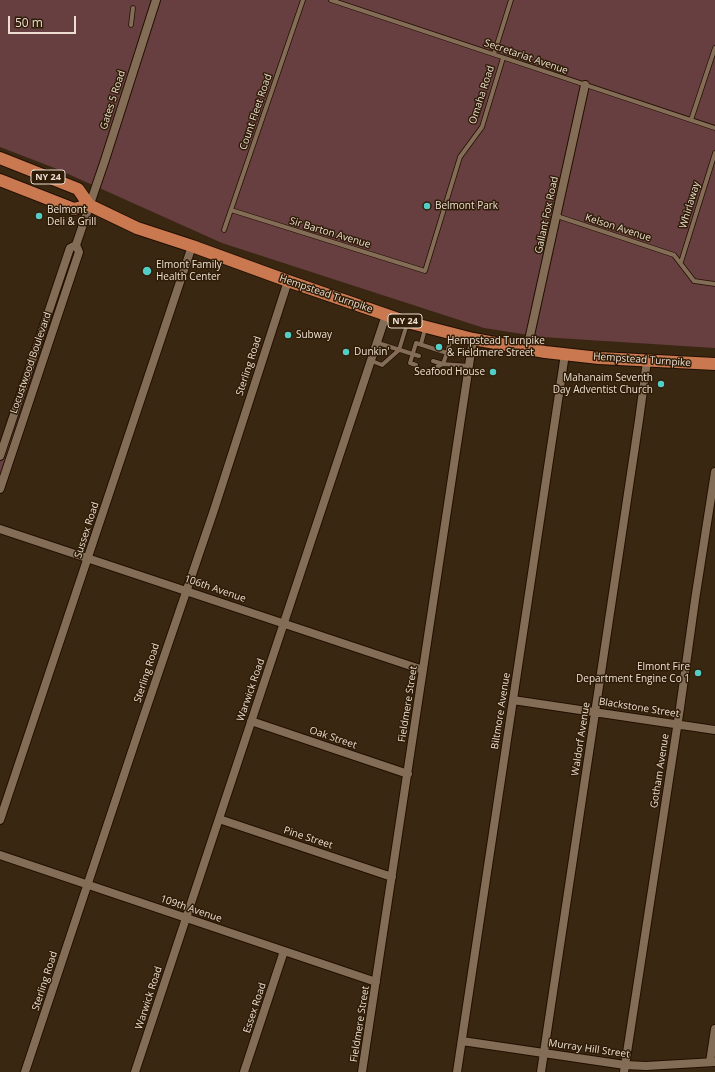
<!DOCTYPE html>
<style>
body{margin:0}
#map{position:relative;width:715px;height:1072px;overflow:hidden;background:#3a2712;font-family:"Open Sans",sans-serif}
canvas{display:block}
.scale{position:absolute;left:8px;top:16px;width:68px;height:18px;box-sizing:border-box;border:2px solid #ecdfd2;border-top:0;padding-left:5px;font-size:12px;line-height:14px;white-space:nowrap;color:#ecdfd2;-webkit-text-stroke:3px #301d08;paint-order:stroke}
</style>
<div id="map">
<canvas width="715" height="1072"></canvas>
<div class="scale">50 m</div>
</div>
<script>
const context = document.querySelector('canvas').getContext('2d');
context.lineJoin = 'round';
function paint(path, color) { context.fillStyle = color; context.fill(path, 'evenodd'); }
const shape = rows => new Path2D(rows.map(r => 'M' + r).join(''));
function stroke(path, color, width, dash) { context.strokeStyle = color; context.lineWidth = width; context.lineCap = dash ? 'butt' : 'round'; context.setLineDash(dash || []); context.stroke(path); }
function drawText(font, color, halo, rows, align = 'center') {
  context.font = font + ' "Open Sans",sans-serif'; context.lineWidth = 3; context.setLineDash([]); context.textBaseline = 'middle'; context.strokeStyle = halo; context.fillStyle = color; for (const [text, x, y, turn = 0] of rows) {
    context.save(); context.translate(x, y); context.rotate((+turn || 0) * Math.PI / 180); context.textAlign = isNaN(turn) ? turn : align; if (halo) context.strokeText(text, 0, 0); context.fillText(text, 0, 0); context.restore();
  }
}
paint(shape([
 [0,0,715,0,715,348,542,337,484,328,222,243,57,169,0,147],
 [70,248,79,252,0,489,0,456]
]), '#673f40');
const lane = shape([
 [331,0,715,128],
 [131,25,133,8],
 [494,54,511,0],
 [691,120,715,48],
 [231,210,425,271,460,157,482,127,503,58],
 [557,216,674,255,694,281,715,284],
 [224,230,303,0],
 [681,262,715,153],
 [378,343,419,356],
 [421,344,425,329],
 [372,361,382,365,399,350,407,324],
 [433,361,443,364,469,366],
 [416,365,410,363,416,343,447,353,452,334],
 [430,370,443,364,447,353]
]);
const street = shape([
 [527,349,585,85],
 [0,456,70,248,76,245],
 [0,489,79,252,76,245,105,160,156,0],
 [0,529,423,670],
 [513,700,715,730],
 [251,721,408,774],
 [219,819,392,877],
 [0,820,192,246],
 [0,855,376,982],
 [462,1041,625,1065,646,1066,715,1062],
 [710,1062,715,1029],
 [25,1072,140,727,214,510,288,281],
 [135,1072,386,315],
 [244,1072,284,951],
 [362,1072,473,339],
 [457,1072,565,354],
 [541,1072,639,420,647,361],
 [624,1072,680,708,695,600,715,472]
]);
const primary = shape([
 [0,158,78,189,89,205,137,228,192,246,288,281,407,322,473,339,545,352,599,358,715,364],
 [0,180,74,209,89,205]
]);
stroke(lane, '#210f00', 5.5);
stroke(street, '#210f00', 10);
stroke(primary, '#210f00', 14);
stroke(lane, '#836d56', 4);
stroke(street, '#836d56', 8);
stroke(primary, '#c97850', 12);
for (const [x, y, r, color] of [
 [427,206,4,"#54cdc7"],
 [39,216,4,"#54cdc7"],
 [147,271,5,"#54cdc7"],
 [288,335,4,"#54cdc7"],
 [439,347,4,"#54cdc7"],
 [346,352,4,"#54cdc7"],
 [493,372,4,"#54cdc7"],
 [661,384,4,"#54cdc7"],
 [698,673,4,"#54cdc7"]
]) { const dot = new Path2D(); dot.arc(x, y, r, 0, 2 * Math.PI); context.fillStyle = color; context.fill(dot); stroke(dot, '#301d08', 1.5); }
for (const [x, y, w] of [
 [48,177,34],
 [405,321,34]
]) { const box = new Path2D(); box.roundRect(x - w / 2, y - 7, w, 14, 3); context.fillStyle = '#301d08'; context.fill(box); stroke(box, '#ecdfd2', 1); }
drawText('bold 9px', '#ecdfd2', null, [
 ["NY 24",48,177],
 ["NY 24",405,321]
]);
drawText('10px', '#ecdfd2', '#301d08', [
 ["Secretariat Avenue",526,57,19],
 ["Omaha Road",482,95,-72],
 ["Gates 5 Road",113,100,-72],
 ["Count Fleet Road",256,112,-71],
 ["Whirlaway",690,205,-73],
 ["Gallant Fox Road",547,215,-78],
 ["Kelson Avenue",618,228,18],
 ["Sir Barton Avenue",330,233,17],
 ["Hempstead Turnpike",326,294,19],
 ["Hempstead Turnpike",642,360,4],
 ["Locustwood Boulevard",31,363,-71],
 ["Sterling Road",249,366,-72],
 ["Sussex Road",87,530,-72],
 ["106th Avenue",215,589,19],
 ["Sterling Road",147,673,-72],
 ["Warwick Road",251,690,-71],
 ["Fieldmere Street",408,704,-81],
 ["Blackstone Street",639,708,9],
 ["Biltmore Avenue",501,711,-81],
 ["Oak Street",333,738,19],
 ["Waldorf Avenue",581,739,-81],
 ["Gotham Avenue",660,771,-81],
 ["Pine Street",308,838,18],
 ["109th Avenue",191,909,19],
 ["Sterling Road",45,981,-72],
 ["Warwick Road",149,998,-72],
 ["Essex Road",255,1008,-72],
 ["Fieldmere Street",360,1024,-81],
 ["Murray Hill Street",589,1049,8]
]);
drawText('10px', '#ecdfd2', '#301d08', [
 ["Belmont Park",435,206],
 ["Belmont",47,210],
 ["Deli & Grill",47,222],
 ["Elmont Family",156,265],
 ["Health Center",156,277],
 ["Subway",296,335],
 ["Hempstead Turnpike",447,341],
 ["& Fieldmere Street",447,353],
 ["Dunkin'",354,352],
 ["Seafood House",485,372,"right"],
 ["Mahanaim Seventh",653,378,"right"],
 ["Day Adventist Church",653,390,"right"],
 ["Elmont Fire",690,667,"right"],
 ["Department Engine Co 1",690,679,"right"]
], 'left');
</script>
